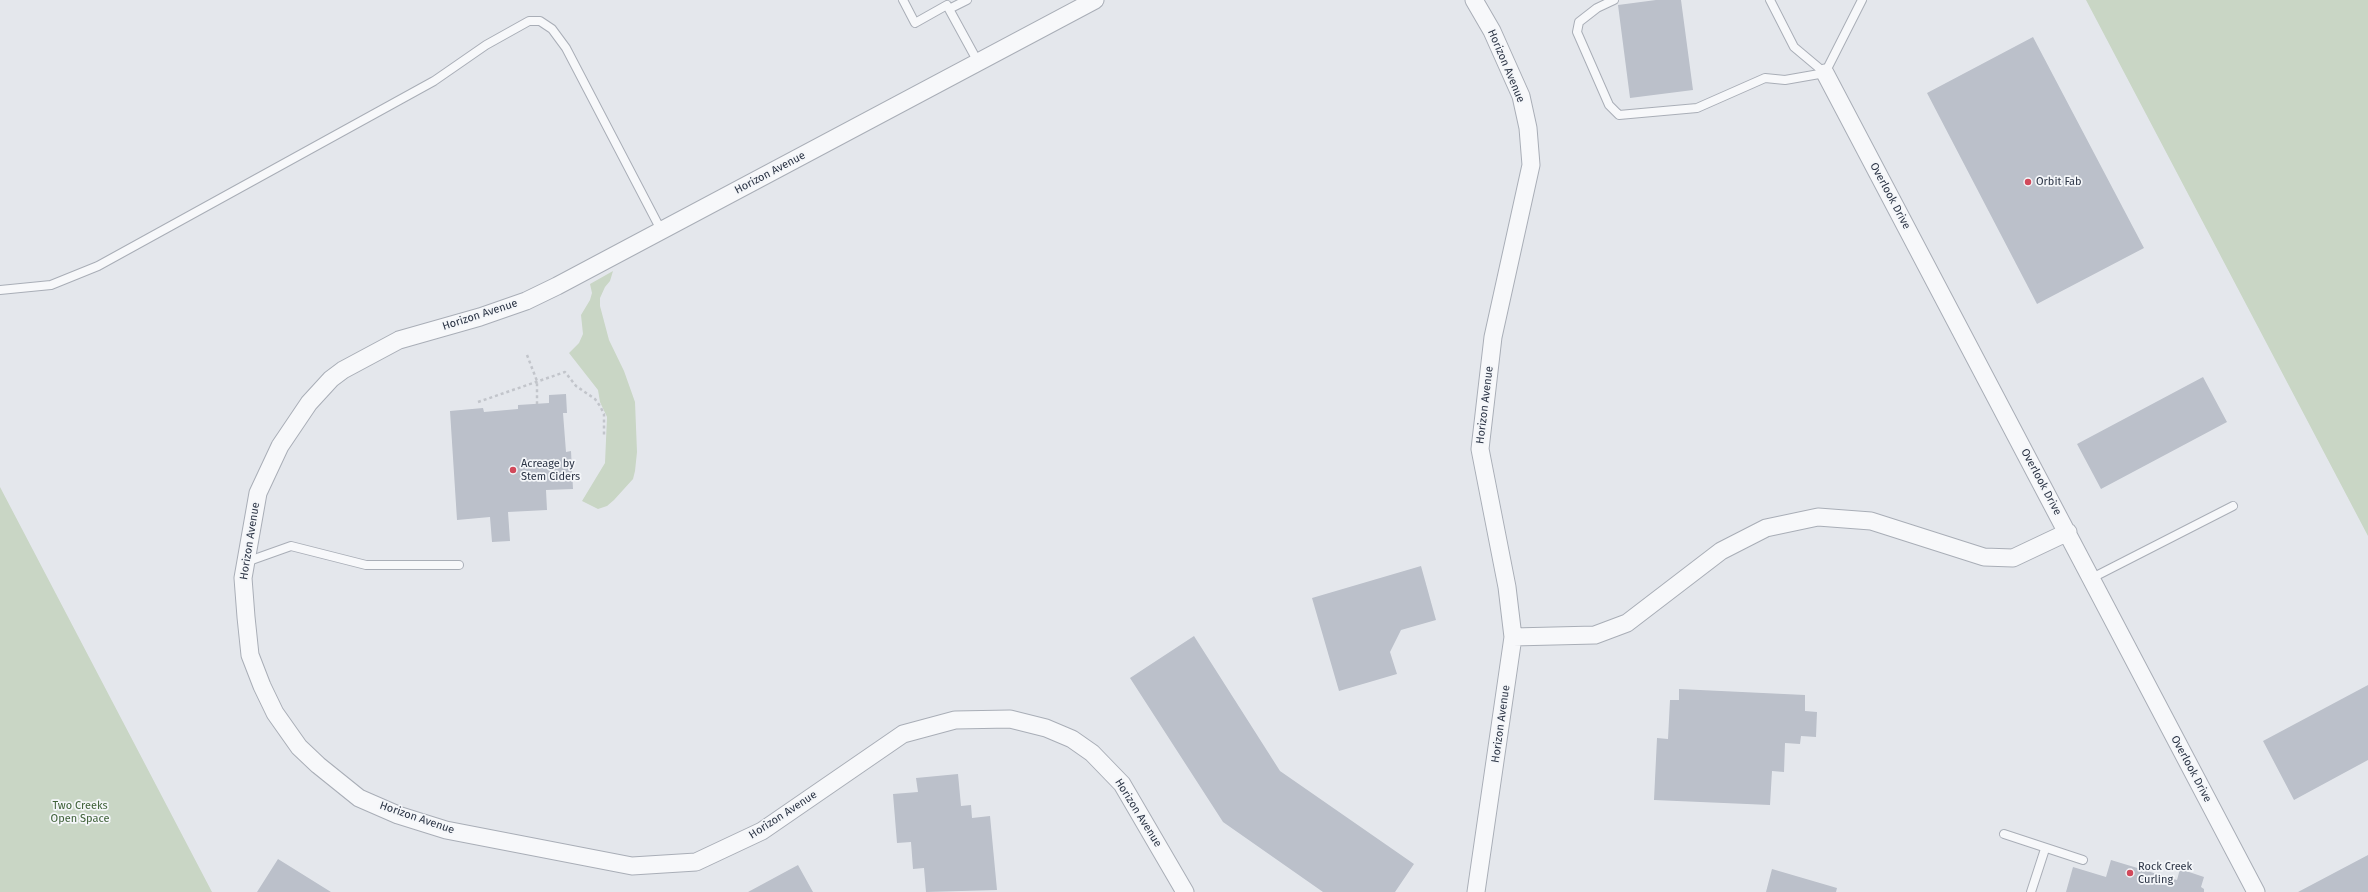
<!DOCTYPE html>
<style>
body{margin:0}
canvas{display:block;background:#e4e7ec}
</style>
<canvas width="2368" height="892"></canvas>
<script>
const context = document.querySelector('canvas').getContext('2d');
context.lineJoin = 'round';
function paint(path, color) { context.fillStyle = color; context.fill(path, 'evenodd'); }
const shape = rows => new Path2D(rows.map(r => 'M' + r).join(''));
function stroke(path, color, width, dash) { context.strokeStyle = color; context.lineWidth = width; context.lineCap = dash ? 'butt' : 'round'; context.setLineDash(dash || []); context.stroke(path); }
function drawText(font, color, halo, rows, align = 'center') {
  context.font = font + ' "Fira Sans",sans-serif'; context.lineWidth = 3.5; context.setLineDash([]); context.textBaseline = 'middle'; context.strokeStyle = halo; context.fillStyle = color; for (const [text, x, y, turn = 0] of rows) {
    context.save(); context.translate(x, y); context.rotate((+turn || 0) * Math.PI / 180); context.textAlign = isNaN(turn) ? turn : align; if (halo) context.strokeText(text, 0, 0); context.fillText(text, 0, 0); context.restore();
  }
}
paint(shape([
 [2086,0,2368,0,2368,536],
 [613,271,610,281,605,287,600,298,600,306,609,340,624,371,635,402,637,452,635,471,633,479,614,500,607,506,598,509,582,501,605,463,607,417,600,402,598,390,569,353,579,343,583,334,581,315,590,300,592,293,590,284],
 [0,487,212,892,0,892]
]), '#c9d6c5');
paint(shape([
 [1656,0,1681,0,1693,90,1630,98,1618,5],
 [2033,37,2144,248,2037,304,1927,93],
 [2203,377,2227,422,2101,489,2077,444],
 [566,394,567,413,563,413,566,452,571,451,573,489,546,490,547,510,508,512,510,541,492,542,490,517,457,520,450,411,483,408,484,412,518,409,518,405,549,403,549,395],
 [1421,566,1436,620,1401,630,1390,652,1397,674,1339,691,1312,598],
 [1194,636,1280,771,1414,864,1395,892,1323,892,1223,822,1130,678],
 [2368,685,2368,760,2294,800,2263,741],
 [1679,689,1805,695,1805,711,1817,712,1816,737,1801,736,1800,744,1785,743,1784,772,1772,771,1770,805,1654,800,1657,738,1668,739,1670,700,1679,700],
 [958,774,961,806,971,805,972,818,990,816,997,890,926,892,924,868,913,869,911,842,897,843,893,794,918,792,916,778],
 [2368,855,2368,892,2298,892],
 [278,859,331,892,257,892],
 [2111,860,2177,880,2180,869,2204,877,2201,887,2204,889,2204,892,2066,892,2073,867,2106,877],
 [798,865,813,892,748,892],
 [1772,869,1837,888,1836,892,1766,892]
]), '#bbc0ca');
const lane = shape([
 [903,0,915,23,947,5],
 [967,0,949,9,978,62],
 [1614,0,1597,8,1579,22,1577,32,1609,105,1619,115,1697,108,1765,78,1785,80,1825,73],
 [1770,0,1794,47,1825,73],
 [1825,73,1862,0],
 [0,290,51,285,98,266,434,81,486,45,529,21,540,21,552,29,566,48,661,230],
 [246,562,291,546,366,565,459,565],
 [2092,578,2233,506],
 [2004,834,2083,860],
 [2031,892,2045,849]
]);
const street = shape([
 [1095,0,557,286,526,301,480,317,399,340,343,370,331,379,309,403,280,446,258,493,243,578,246,617,250,655,262,686,275,713,299,747,318,765,359,798,398,815,446,830,632,866,696,862,762,831,903,734,955,720,1010,719,1046,728,1072,739,1092,753,1122,784,1185,892],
 [1474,0,1492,31,1521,96,1528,128,1531,165,1493,337,1480,449,1507,587,1513,637,1476,892],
 [1825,73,2256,892],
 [1513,637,1595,635,1627,623,1721,551,1766,528,1818,517,1871,521,1984,557,2013,558,2068,532]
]);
stroke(lane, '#a9aeb7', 10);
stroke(street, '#a9aeb7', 19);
stroke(shape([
 [527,355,537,381,537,404],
 [478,402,565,372,576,386,595,399,600,406,604,414,604,436]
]), '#c2c5cb', 2.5, [3, 3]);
stroke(lane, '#f7f8fa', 8);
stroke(street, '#f7f8fa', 17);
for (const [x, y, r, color] of [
 [2028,182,4,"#d1495b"],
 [513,470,4,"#d1495b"],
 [2130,873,4,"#d1495b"]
]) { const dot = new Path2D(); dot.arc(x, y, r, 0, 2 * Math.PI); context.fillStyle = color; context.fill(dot); stroke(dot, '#f4f6f9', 1.5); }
drawText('11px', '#2b3445', '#f4f6f9', [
 ["Horizon Avenue",1506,66,67],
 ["Horizon Avenue",770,173,-28],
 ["Overlook Drive",1890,196,62],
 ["Horizon Avenue",480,315,-18],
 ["Horizon Avenue",1485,405,-83],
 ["Overlook Drive",2041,482,62],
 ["Horizon Avenue",250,541,-81],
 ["Horizon Avenue",1501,724,-82],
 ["Overlook Drive",2191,769,62],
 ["Horizon Avenue",1138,813,58],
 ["Horizon Avenue",783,815,-33],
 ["Horizon Avenue",417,818,19]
]);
drawText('11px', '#2b3445', '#f4f6f9', [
 ["Orbit Fab",2036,182],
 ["Acreage by",521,464],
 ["Stem Ciders",521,477],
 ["Rock Creek",2138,867],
 ["Curling",2138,880]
], 'left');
drawText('11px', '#3f6138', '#f4f6f9', [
 ["Two Creeks",80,806],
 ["Open Space",80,819]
]);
</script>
